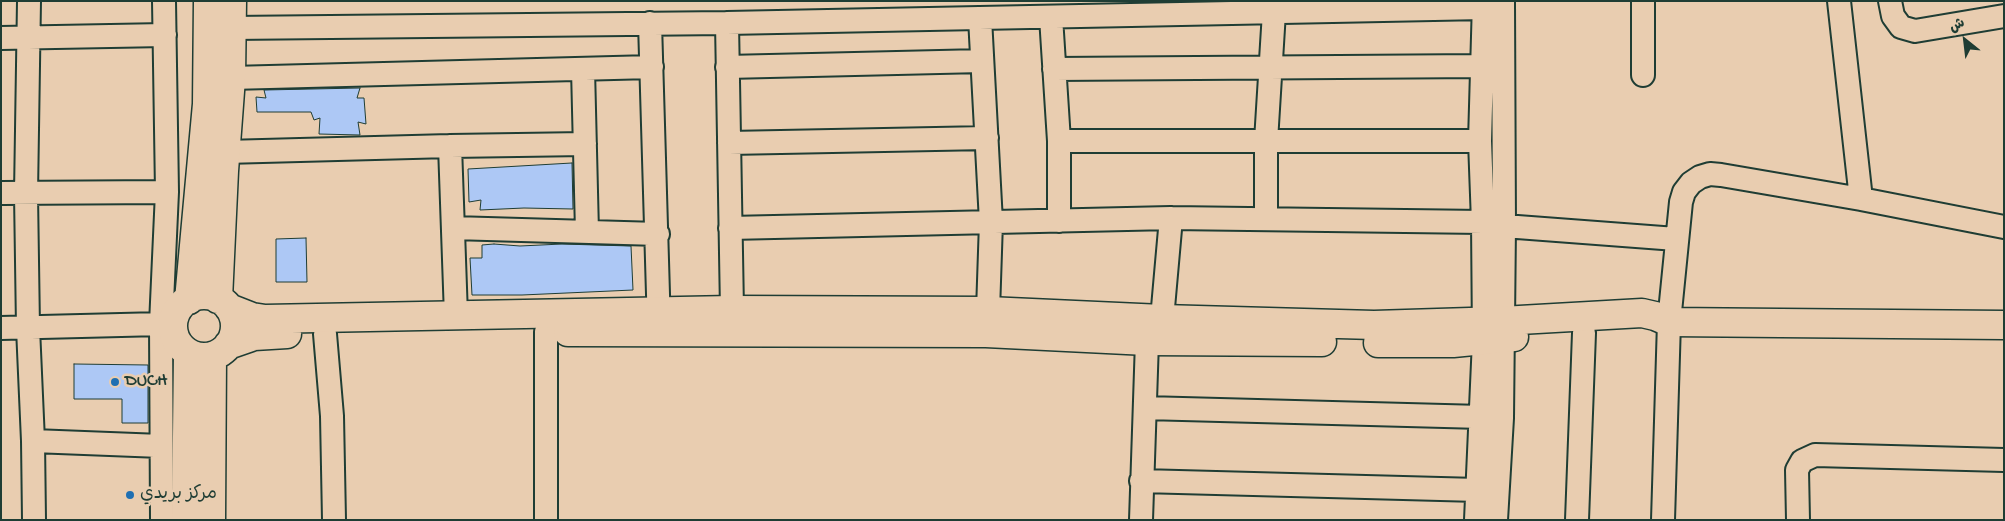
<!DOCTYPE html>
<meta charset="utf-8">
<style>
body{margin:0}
#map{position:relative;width:2005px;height:521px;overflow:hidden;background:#e9cdb0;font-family:"Gochi Hand","Playpen Sans Arabic",sans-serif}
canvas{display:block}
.frame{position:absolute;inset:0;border:2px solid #1f3d34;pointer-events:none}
.north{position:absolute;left:1940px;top:15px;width:50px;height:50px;-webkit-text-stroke:4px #e9cdb0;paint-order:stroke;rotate:331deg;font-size:14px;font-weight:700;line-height:20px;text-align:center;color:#1f3d34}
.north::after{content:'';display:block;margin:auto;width:18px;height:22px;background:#1f3d34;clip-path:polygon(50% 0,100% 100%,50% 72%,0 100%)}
</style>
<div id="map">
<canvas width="2005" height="521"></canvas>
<div class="frame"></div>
<div class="north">ش</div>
</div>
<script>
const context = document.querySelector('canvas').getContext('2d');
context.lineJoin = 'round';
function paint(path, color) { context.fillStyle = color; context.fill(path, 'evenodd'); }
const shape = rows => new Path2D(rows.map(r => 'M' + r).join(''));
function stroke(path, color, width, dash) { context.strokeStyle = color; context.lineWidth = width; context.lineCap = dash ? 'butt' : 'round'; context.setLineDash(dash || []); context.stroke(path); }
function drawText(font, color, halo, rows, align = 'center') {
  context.font = font + ' "Gochi Hand","Playpen Sans Arabic",sans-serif'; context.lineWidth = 5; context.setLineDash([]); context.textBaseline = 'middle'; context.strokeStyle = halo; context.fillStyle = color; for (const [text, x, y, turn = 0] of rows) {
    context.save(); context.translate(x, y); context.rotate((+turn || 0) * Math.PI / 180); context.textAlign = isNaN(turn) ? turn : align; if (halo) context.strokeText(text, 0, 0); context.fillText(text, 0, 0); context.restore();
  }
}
const building = shape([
 [360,88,357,98,364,98,366,124,358,122,360,135,319,134,320,118,314,120,311,112,257,112,256,97,266,98,264,90,360,88],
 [572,163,573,209,524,208,480,210,481,200,469,202,468,169,572,163],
 [306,238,307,282,276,282,276,239,306,238],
 [494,244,520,246,562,244,631,246,633,290,522,295,472,295,470,258,482,258,482,245,494,244],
 [74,364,148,365,148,423,122,423,122,399,74,399,74,364]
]);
paint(building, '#adc8f5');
stroke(building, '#1f3d34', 1);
const minor = shape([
 [29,1,26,194,28,328,33,441,34,520],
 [1839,1,1861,199],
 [1890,1,1893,16,1901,27,1915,31,2004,16],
 [1051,17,1059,141,1059,221],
 [980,18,991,222,988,311],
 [650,23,659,328],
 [727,23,732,310],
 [231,28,727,23,1484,8],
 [1,38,165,35],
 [727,67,982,61],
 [583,69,587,232],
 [1054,69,1482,66],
 [1643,75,1643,1],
 [231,78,652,67],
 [1059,141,1480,141],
 [729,143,987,138],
 [450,146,456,316],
 [225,152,450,146,585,144],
 [1,193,167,192],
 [1266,218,1266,141,1274,12],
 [1504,226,1676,239],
 [453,228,658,234],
 [730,228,1171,218,1483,222],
 [1162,319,1171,218],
 [1,328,161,324,173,322],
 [325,334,332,416,334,520],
 [1145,408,1482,417],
 [33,441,161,446],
 [1141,481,1478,490],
 [162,520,161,324,167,192,164,1],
 [546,520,546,332],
 [1141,520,1147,341],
 [1476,520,1484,340,1483,222,1480,141,1484,1],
 [1496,520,1502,418,1504,226,1503,1],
 [1577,520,1584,333],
 [1663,520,1669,322,1681,202,1684,192,1691,183,1700,177,1710,174,1721,175,1861,199,2004,227],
 [1798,520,1797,470,1802,461,1815,455,2004,460]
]);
const major = shape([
 '173 326a31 31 0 1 1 62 0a31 31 0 1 1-62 0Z',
 [218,299,224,171,231,78,232,1],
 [189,300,207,104,208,1],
 [229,308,252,317,265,319,732,310,988,311,1162,319,1374,325,1502,321,1642,313,1655,316,1669,322,2004,325],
 [568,332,986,333,1147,341,1322,342],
 [1378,343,1453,343,1514,337],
 [228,345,254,336,287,334],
 [186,520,188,353],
 [211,520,212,356]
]);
stroke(minor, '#1f3d34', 26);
stroke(major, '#1f3d34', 31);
stroke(minor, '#e9cdb0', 22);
stroke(major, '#e9cdb0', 28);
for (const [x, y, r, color] of [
 [115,382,5,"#1f6fb2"],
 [130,495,5,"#1f6fb2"]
]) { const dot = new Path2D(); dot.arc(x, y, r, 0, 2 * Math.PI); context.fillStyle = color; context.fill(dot); stroke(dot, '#e9cdb0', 2); }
drawText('18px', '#1f3d34', '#e9cdb0', [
 ["DUCH",125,382],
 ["مركز بريدي",140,495]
], 'left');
</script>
